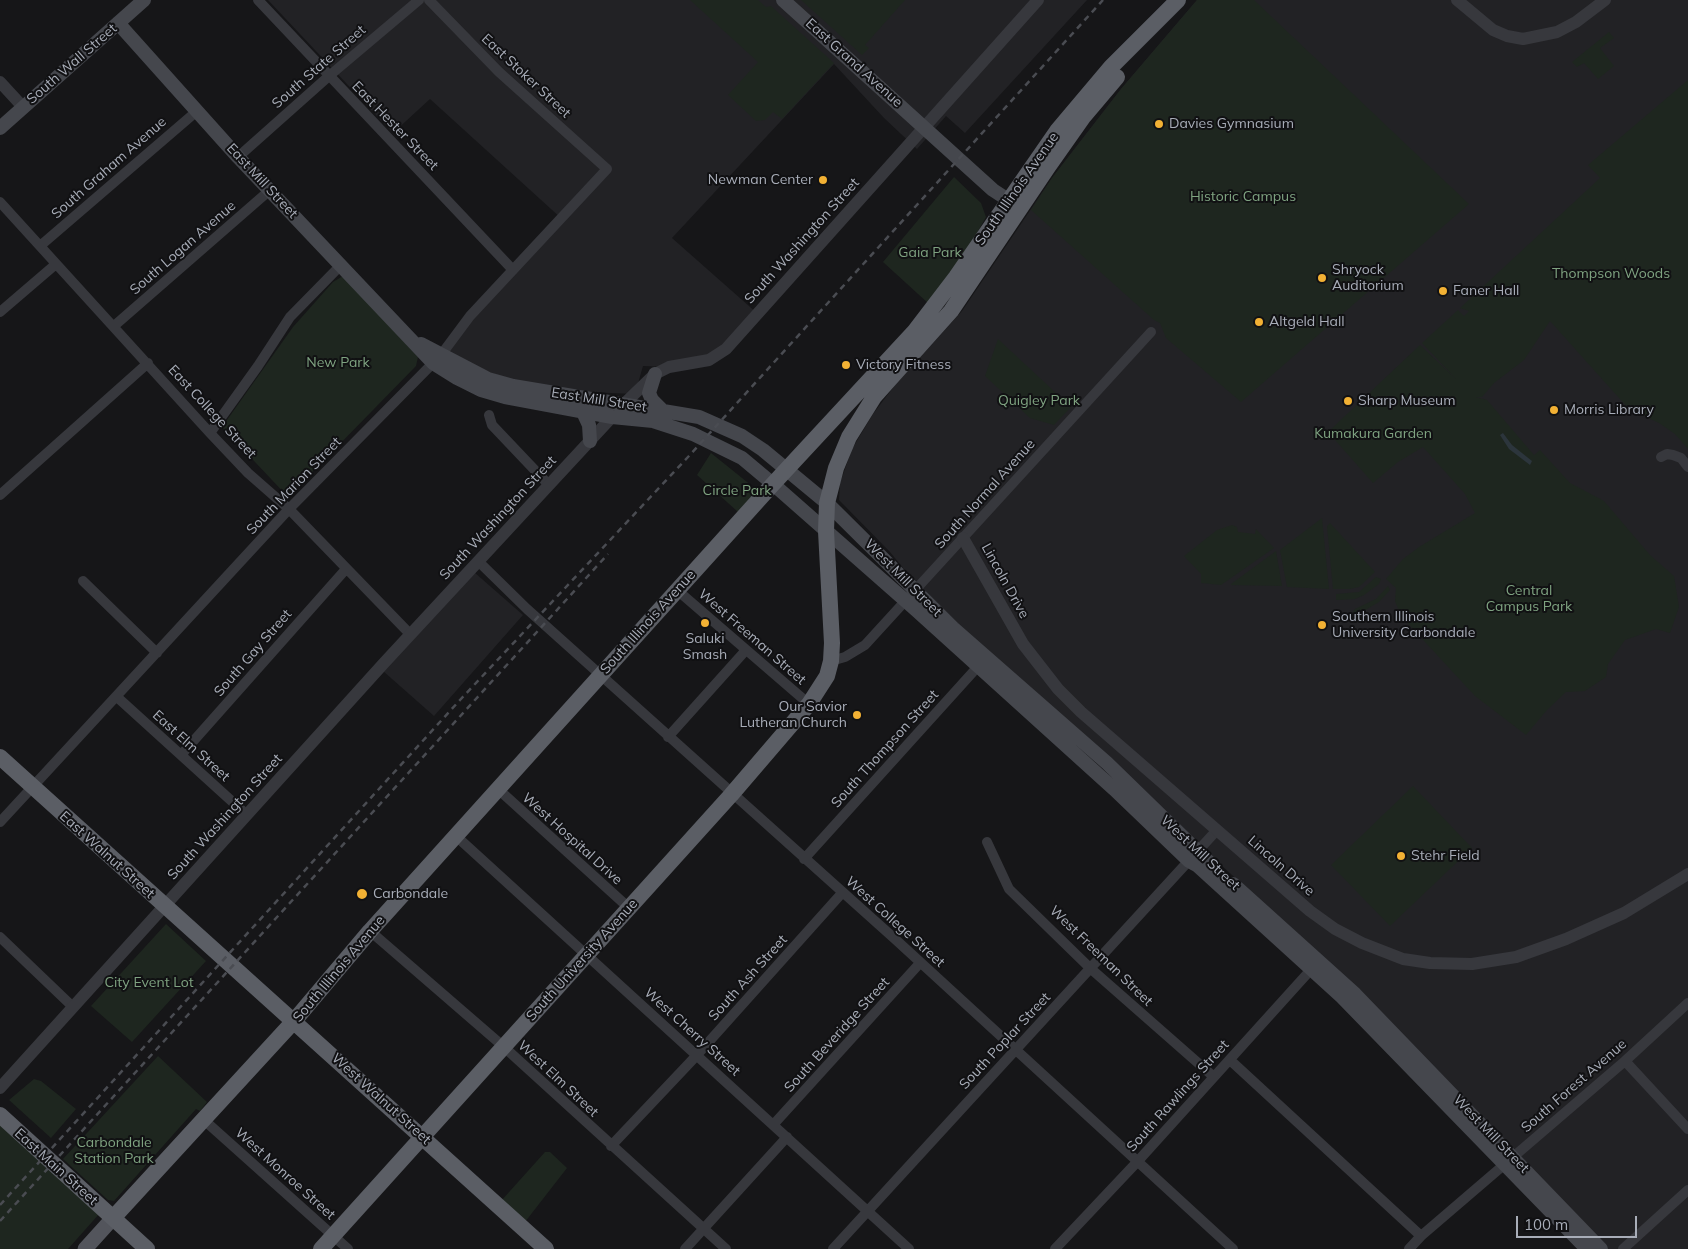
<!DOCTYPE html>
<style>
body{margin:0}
#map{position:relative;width:1688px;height:1249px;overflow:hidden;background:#161618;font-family:Mulish,sans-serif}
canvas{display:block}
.scale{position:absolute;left:1516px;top:1216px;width:121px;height:22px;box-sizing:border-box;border:2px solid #a8adb8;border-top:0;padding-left:6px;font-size:15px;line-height:18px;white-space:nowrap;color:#a8adb8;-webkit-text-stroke:4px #111113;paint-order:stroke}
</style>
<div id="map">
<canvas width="1688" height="1249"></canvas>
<div class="scale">100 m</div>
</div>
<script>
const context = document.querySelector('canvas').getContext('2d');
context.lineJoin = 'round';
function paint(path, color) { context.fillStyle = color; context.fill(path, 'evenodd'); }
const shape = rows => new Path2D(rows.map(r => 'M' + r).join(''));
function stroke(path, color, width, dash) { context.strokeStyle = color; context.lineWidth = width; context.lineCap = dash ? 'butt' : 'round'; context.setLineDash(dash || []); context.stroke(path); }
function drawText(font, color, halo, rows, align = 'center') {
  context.font = font + ' Mulish,sans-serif'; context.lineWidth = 4; context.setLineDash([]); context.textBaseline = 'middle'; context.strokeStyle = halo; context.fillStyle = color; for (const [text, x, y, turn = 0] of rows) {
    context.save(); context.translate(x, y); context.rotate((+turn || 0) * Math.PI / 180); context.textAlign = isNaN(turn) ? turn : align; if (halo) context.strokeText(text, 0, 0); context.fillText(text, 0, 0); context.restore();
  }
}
paint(shape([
 [268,0,1087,0,965,133,946,116,917,149,884,118,834,64,672,238,758,314,726,349,669,367,643,366,635,394,539,390,441,355,562,219,430,99,393,133],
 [1197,0,1688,0,1688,1249,1607,1249,1322,957,926,596,890,552,839,500,840,483,852,449,873,414,895,385,962,311,1052,178,1121,89],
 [474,572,523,615,434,716,383,671]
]), '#222225');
paint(shape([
 [690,0,758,0,766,7,771,6,834,63,782,119,773,112,765,120,756,121,728,95,758,62],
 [801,0,905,0,865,45,869,48,862,55],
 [1197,0,1254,0,1469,204,1241,402,1166,338,1160,323,1154,320,1031,210,1052,178,1121,89],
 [1609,32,1614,38,1600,48,1614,66,1598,79,1584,63,1577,67,1572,62],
 [1688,80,1688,449,1675,434,1659,423,1628,408,1550,321,1524,360,1494,383,1482,397,1476,397,1487,400,1534,455,1540,450,1570,483,1604,501,1650,555,1674,576,1679,607,1670,633,1656,629,1625,640,1608,664,1606,677,1585,691,1566,692,1547,710,1526,735,1475,696,1401,616,1395,601,1396,588,1386,579,1403,559,1419,547,1475,513,1465,494,1423,447,1398,462,1373,483,1328,432,1420,345,1456,379,1422,343,1458,310,1464,316,1469,311,1460,308,1600,178,1588,165],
 [954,177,981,203,986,217,960,263,929,304,883,262],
 [343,276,418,357,416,366,288,497,222,427,293,327,333,282],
 [998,339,1071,407,1054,425,1030,418,985,376],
 [711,453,757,490,738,512,697,475],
 [1322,518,1329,589,1287,587,1280,550],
 [1330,523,1375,572,1359,587,1350,589,1333,589,1327,526],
 [1232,525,1237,527,1238,532,1255,534,1256,529,1274,548,1221,585,1201,583,1201,574,1184,556,1217,530],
 [1276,551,1282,586,1231,585,1231,584],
 [1376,577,1381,579,1379,584,1364,595,1355,599,1336,600,1336,594,1359,592],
 [1388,586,1390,590,1379,602,1360,613,1351,615,1355,609,1376,599],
 [1413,786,1472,848,1390,926,1331,865],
 [166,924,206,961,132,1042,91,1006],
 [158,1056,207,1102,200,1111,196,1109,114,1201,108,1200,63,1159],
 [34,1079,41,1081,76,1109,51,1138,9,1100],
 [0,1122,100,1213,68,1249,0,1249],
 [545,1152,550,1152,567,1168,525,1222,501,1201]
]), '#1e261f');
paint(shape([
 [1503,433,1512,445,1532,461,1530,465,1509,449,1500,435]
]), '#2c353c');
stroke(shape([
 [258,0,513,270],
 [238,157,329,76,419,0],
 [0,202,210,433,248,473,289,509,410,634],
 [40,246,197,111],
 [0,312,56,264],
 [114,326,270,190],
 [489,415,492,425,548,484],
 [210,433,258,366,290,317,341,265],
 [1661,457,1667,454,1673,455,1681,458,1688,467],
 [0,495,148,363],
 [478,561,527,609,895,939,1233,1249],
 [83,581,157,653],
 [677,590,809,704],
 [831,661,845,657,865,645,1151,332],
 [117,697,247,815],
 [668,737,746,650],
 [181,755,346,569],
 [498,789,629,908],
 [0,822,289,509,441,355,470,316,607,169,499,72,429,0],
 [456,836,909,1249],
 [987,842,1009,889,1090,968,1214,1077],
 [804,859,982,662],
 [370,931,504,1047,726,1249],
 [0,937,72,1006],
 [1230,1060,1421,1236],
 [1625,1061,1688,1129],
 [204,1120,348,1249],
 [773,1125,920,963],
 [611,1146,697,1055,842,893],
 [685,1249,787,1137],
 [833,1249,1217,830],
 [1055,1249,1138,1161,1316,964],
 [1409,1249,1421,1236,1625,1061,1688,1003],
 [1623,1249,1688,1190]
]), '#37383d', 10);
stroke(shape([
 [1457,0,1493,30,1507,36,1523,39,1557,32,1576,22,1605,0],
 [0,82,23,107],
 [963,538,1023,644,1058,689,1081,712,1310,911,1335,929,1362,943,1403,959,1430,963,1472,964,1516,957,1566,939,1624,913,1688,874],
 [0,1088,384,663,624,404,655,374,669,367,709,360,726,349,1038,0]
]), '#37383d', 12);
stroke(shape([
 [783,0,993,190,1016,205],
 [118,23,238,157,433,363,457,378,481,390,505,397,612,417,653,421,693,434,742,458,773,484,915,609,1114,789,1189,861,1198,866,1342,997,1587,1249],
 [0,128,144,0],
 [421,344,488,379,513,386,699,417,742,436,763,450,827,503,953,628,1107,763,1215,868],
 [655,374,649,393,652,400,661,409],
 [583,412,589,425,590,441],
 [1233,884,1355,994,1601,1249]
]), '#45474d', 14);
stroke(shape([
 [85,1249,113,1218]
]), '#53555c', 15);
stroke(shape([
 [0,757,546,1249],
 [0,1115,147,1249],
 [113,1218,294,1021,370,931,773,484,914,332,956,277,1057,131,1111,67,1178,0],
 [321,1249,731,795,809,704,827,676,831,661,832,643,826,531,827,503,836,468,849,437,874,397,951,311,1048,167,1084,116,1117,77]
]), '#5b5e65', 16);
stroke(shape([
 [0,1205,460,700,688,457,1103,0],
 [0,1221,608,554]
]), '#4a4c52', 2.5, [6, 5]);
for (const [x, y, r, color] of [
 [1159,124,5,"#f2b134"],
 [823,180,5,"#f2b134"],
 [1322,278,5,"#f2b134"],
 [1443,291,5,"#f2b134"],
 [1259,322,5,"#f2b134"],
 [846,365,5,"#f2b134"],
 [1348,401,5,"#f2b134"],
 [1554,410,5,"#f2b134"],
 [705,623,5,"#f2b134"],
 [1322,625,5,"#f2b134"],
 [857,715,5,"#f2b134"],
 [1401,856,5,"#f2b134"],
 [362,894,6,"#f2b134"]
]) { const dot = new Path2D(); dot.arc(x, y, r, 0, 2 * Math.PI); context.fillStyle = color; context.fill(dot); stroke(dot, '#111113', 2); }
drawText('14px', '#a8adb8', '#111113', [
 ["East Grand Avenue",854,63,42],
 ["South Wall Street",72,64,-41],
 ["South State Street",319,67,-41],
 ["East Stoker Street",526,76,43],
 ["East Hester Street",395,126,46],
 ["South Graham Avenue",109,168,-41],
 ["East Mill Street",262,181,47],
 ["South Illinois Avenue",1017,189,-55],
 ["South Washington Street",802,241,-48],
 ["South Logan Avenue",183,248,-41],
 ["East Mill Street",599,400,9],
 ["East College Street",212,412,47],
 ["South Marion Street",294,486,-46],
 ["South Normal Avenue",985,494,-48],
 ["South Washington Street",498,518,-47],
 ["West Mill Street",903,578,45],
 ["Lincoln Drive",1005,581,61],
 ["South Illinois Avenue",648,622,-48],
 ["West Freeman Street",752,637,41],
 ["South Gay Street",253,653,-49],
 ["East Elm Street",191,746,42],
 ["South Thompson Street",885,749,-48],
 ["South Washington Street",225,817,-48],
 ["West Hospital Drive",572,839,42],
 ["West Mill Street",1200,853,43],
 ["East Walnut Street",107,855,42],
 ["Lincoln Drive",1281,866,41],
 ["West College Street",895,922,42],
 ["West Freeman Street",1101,956,44],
 ["South University Avenue",582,960,-48],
 ["South Illinois Avenue",339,969,-50],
 ["South Ash Street",748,978,-48],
 ["West Cherry Street",692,1032,42],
 ["South Beveridge Street",837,1035,-48],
 ["South Poplar Street",1005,1041,-47],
 ["West Elm Street",558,1079,43],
 ["South Forest Avenue",1574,1086,-41],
 ["South Rawlings Street",1178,1096,-48],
 ["West Walnut Street",381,1099,42],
 ["West Mill Street",1491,1134,46],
 ["East Main Street",56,1167,42],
 ["West Monroe Street",285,1174,42]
]);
drawText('14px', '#a8adb8', '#111113', [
 ["Davies Gymnasium",1169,124],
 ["Newman Center",813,180,"right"],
 ["Shryock",1332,270],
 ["Auditorium",1332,286],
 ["Faner Hall",1453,291],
 ["Altgeld Hall",1269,322],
 ["Victory Fitness",856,365],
 ["Sharp Museum",1358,401],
 ["Morris Library",1564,410],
 ["Southern Illinois",1332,617],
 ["University Carbondale",1332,633],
 ["Saluki",705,639,"center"],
 ["Smash",705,655,"center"],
 ["Our Savior",847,707,"right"],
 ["Lutheran Church",847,723,"right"],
 ["Stehr Field",1411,856],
 ["Carbondale",373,894]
], 'left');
drawText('14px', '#7fa381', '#111113', [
 ["Historic Campus",1243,197],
 ["Gaia Park",930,253],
 ["Thompson Woods",1611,274],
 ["New Park",338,363],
 ["Quigley Park",1039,401],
 ["Kumakura Garden",1373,434],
 ["Circle Park",737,491],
 ["Central",1529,591],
 ["Campus Park",1529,607],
 ["City Event Lot",149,983],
 ["Carbondale",114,1143],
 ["Station Park",114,1159]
]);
</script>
